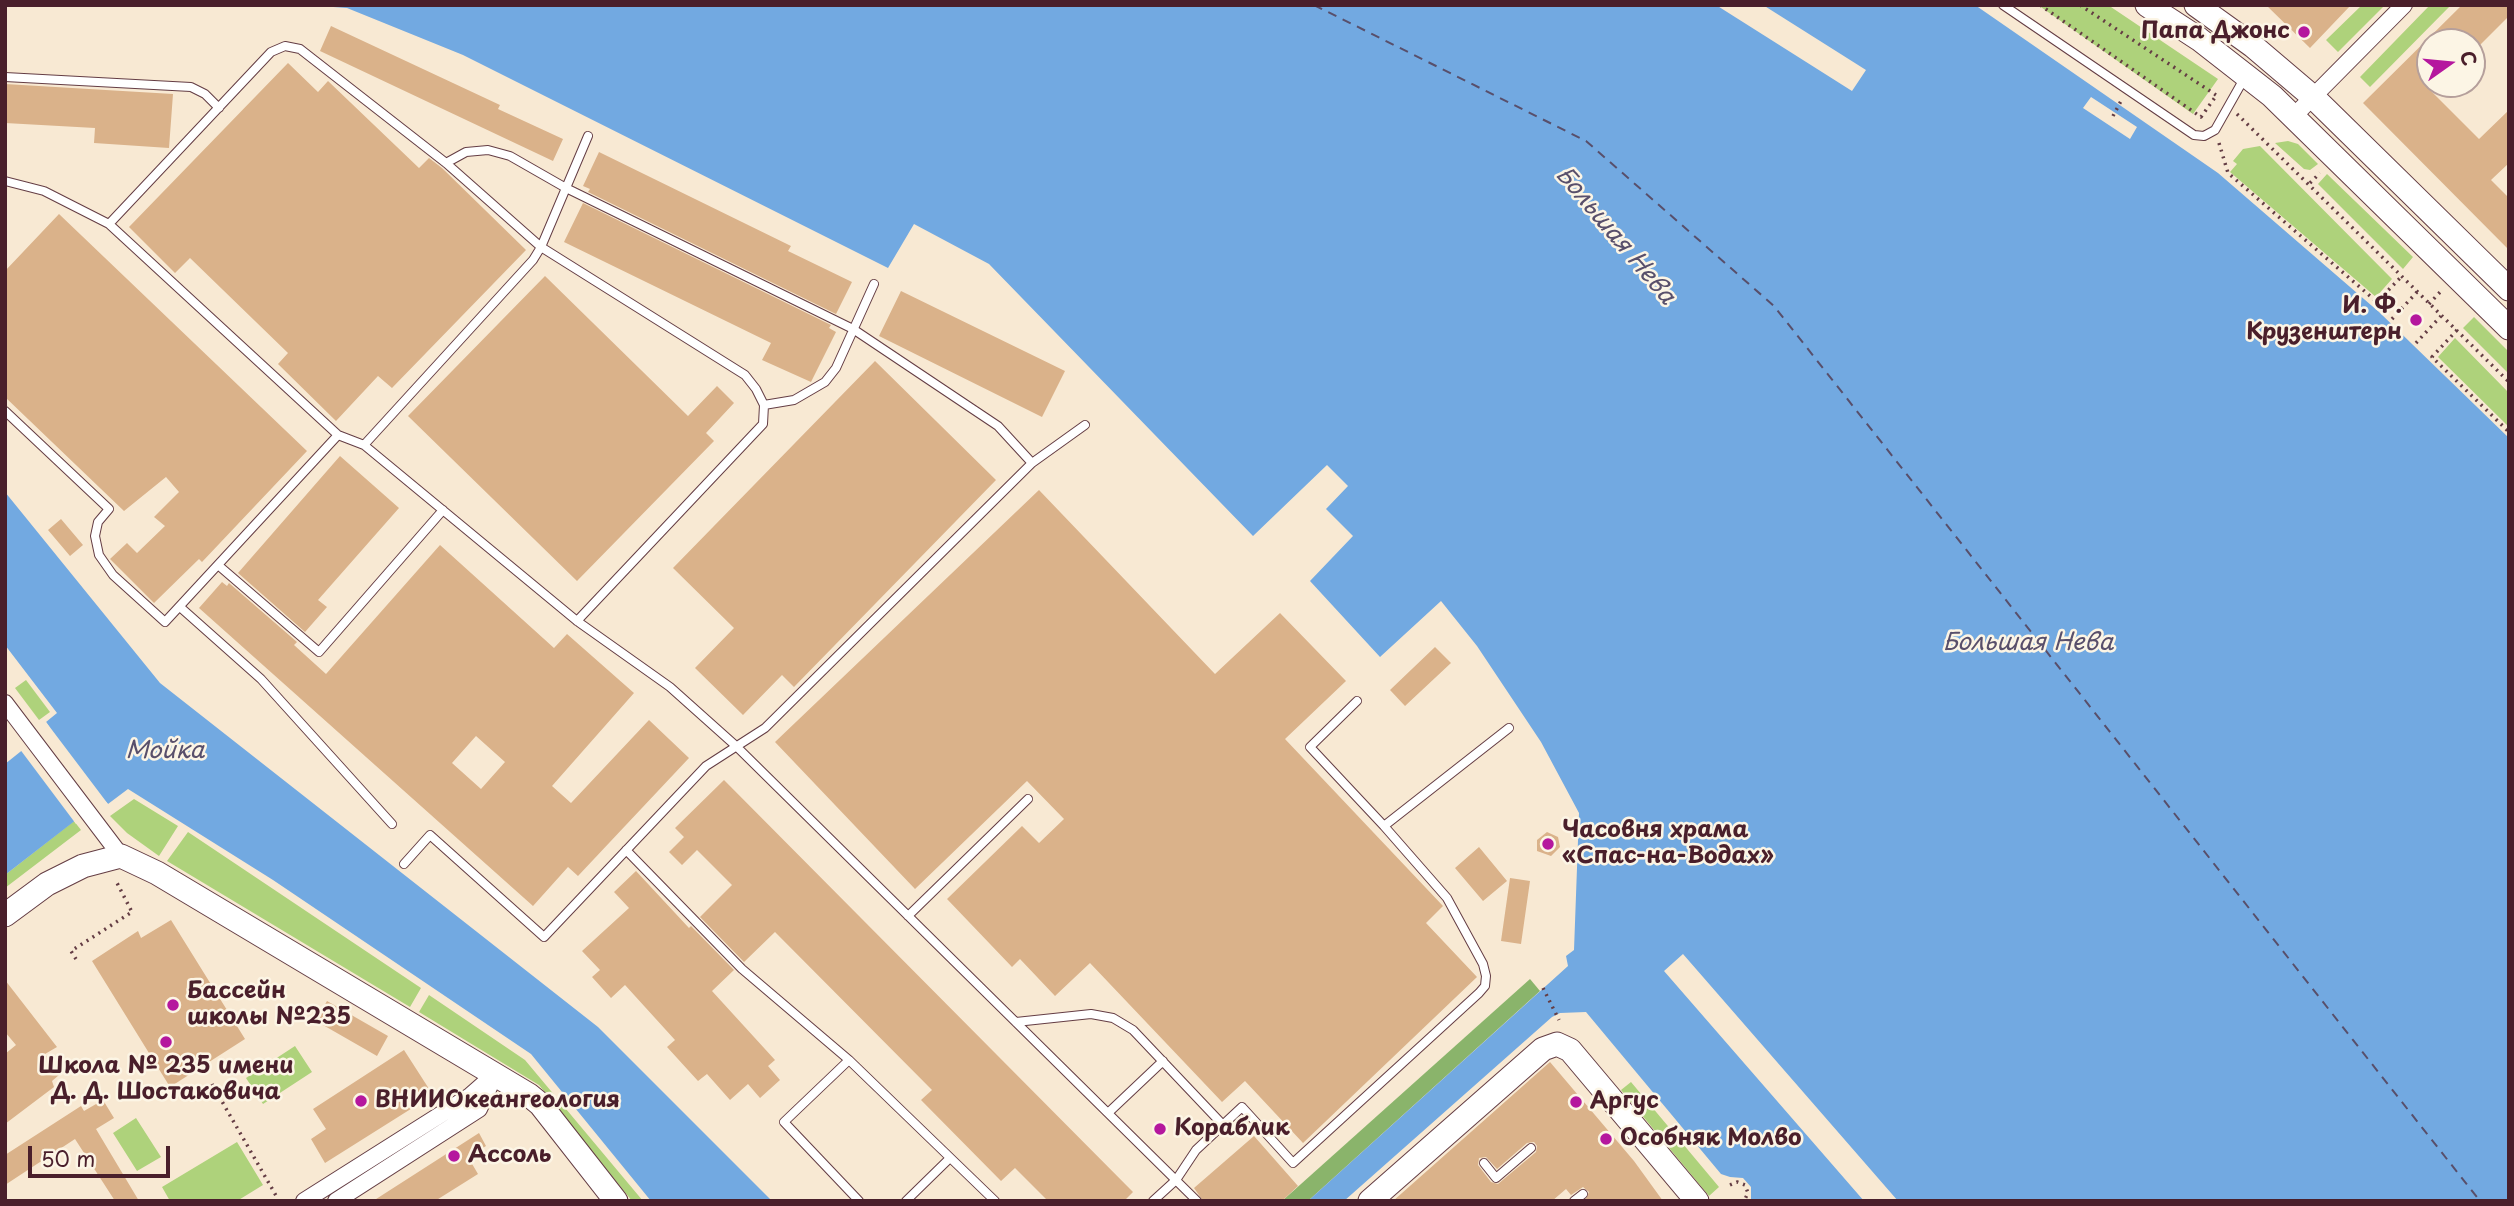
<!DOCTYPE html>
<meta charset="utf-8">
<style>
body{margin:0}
#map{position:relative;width:2514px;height:1206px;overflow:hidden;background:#f8e9d3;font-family:"Playpen Sans",sans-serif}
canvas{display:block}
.frame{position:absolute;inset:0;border:7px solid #4a1f2b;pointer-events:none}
.north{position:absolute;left:2416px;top:28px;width:70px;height:70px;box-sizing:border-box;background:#fcf5e5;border:2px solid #b59f9b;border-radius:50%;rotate:75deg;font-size:19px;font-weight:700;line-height:28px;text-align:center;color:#4a1f2b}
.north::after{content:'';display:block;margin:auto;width:24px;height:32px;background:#b5179e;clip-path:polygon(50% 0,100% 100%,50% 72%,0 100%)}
.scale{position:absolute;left:28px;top:1146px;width:142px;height:32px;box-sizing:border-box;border:4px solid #4a1f2b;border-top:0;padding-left:9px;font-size:21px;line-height:24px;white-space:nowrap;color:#4a1f2b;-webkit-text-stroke:5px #fcf5e5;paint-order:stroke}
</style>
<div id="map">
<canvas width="2514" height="1206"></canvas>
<div class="frame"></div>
<div class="north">С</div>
<div class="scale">50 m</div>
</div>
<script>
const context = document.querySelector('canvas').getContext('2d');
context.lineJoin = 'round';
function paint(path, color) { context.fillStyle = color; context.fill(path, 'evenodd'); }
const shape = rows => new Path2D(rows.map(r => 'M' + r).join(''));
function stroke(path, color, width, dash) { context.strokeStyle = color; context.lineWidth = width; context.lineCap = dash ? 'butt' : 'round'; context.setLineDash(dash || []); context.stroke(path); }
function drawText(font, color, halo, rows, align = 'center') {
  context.font = font + ' "Playpen Sans",sans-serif'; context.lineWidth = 5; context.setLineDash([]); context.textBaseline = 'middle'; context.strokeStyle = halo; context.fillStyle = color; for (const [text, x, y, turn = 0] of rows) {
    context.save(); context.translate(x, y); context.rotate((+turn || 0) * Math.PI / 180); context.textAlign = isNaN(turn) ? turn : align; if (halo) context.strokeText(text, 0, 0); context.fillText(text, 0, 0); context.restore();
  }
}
paint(shape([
 [2038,5,2108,5,2218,79,2193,114],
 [2362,5,2385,5,2338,52,2326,40],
 [2430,5,2451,5,2370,87,2360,77],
 [2288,141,2298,144,2318,164,2310,170,2304,169,2275,143],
 [2260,146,2392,279,2376,297,2230,172,2237,164,2233,161,2243,149],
 [2327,174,2413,257,2403,269,2318,184],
 [2474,317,2509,352,2509,374,2463,328],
 [2455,338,2509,393,2509,427,2438,357],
 [26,680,50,712,39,720,15,688],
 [134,799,178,826,159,856,127,833,110,816],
 [74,821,81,830,5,888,5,875],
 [188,832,421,988,410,1007,167,861],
 [429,995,525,1060,643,1201,632,1201,539,1085,419,1012],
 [295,1046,312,1072,263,1104,246,1078],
 [1631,1082,1719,1187,1709,1196,1621,1090],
 [136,1118,161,1157,137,1171,113,1133],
 [237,1142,263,1185,237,1201,170,1201,162,1187]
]), '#aed27b');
paint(shape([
 [1530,979,1540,991,1308,1201,1282,1201]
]), '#8ab46b');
paint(shape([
 [306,5,1975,5,2218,173,2379,312,2509,438,2509,1201,1751,1201,1751,1187,1743,1178,1730,1177,1721,1174,1586,1012,1560,1013,1552,1017,1344,1201,1308,1201,1568,966,1566,956,1574,950,1579,813,1541,742,1477,646,1441,601,1380,657,1310,581,1353,536,1326,509,1348,486,1327,465,1253,536,989,264,914,224,888,268,463,55,347,8],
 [5,492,160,683,598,1027,772,1201,651,1201,531,1054,273,880,128,789,108,804,103,799,5,875,5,764,50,728,46,722,57,713,5,645]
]), '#72a9e1');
paint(shape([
 [1716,5,1763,5,1866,70,1852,91],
 [2091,97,2137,127,2130,139,2083,108],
 [46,722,108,804,105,807,103,804,76,824,19,748,46,727,43,724],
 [1683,954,1898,1201,1864,1201,1664,971]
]), '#f8e9d3');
stroke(shape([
 [1314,5,1586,141,1774,306,2480,1201]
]), '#584f6b', 2, [9, 7]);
paint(shape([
 [2266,5,2351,5,2310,48],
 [2462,5,2509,5,2509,16,2472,53,2472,42,2430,42,2430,90,2479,139,2509,110,2509,163,2491,180,2509,198,2509,250,2363,103],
 [331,26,500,105,498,109,563,139,553,161,320,51],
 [288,63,318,92,328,81,419,168,429,158,442,168,526,250,392,388,378,376,336,421,278,364,288,353,190,258,175,273,129,227],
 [5,84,173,94,169,148,94,143,95,128,5,123],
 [599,152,791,246,788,251,852,282,836,314,588,192,590,189,583,186],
 [583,203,831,325,829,328,836,332,811,382,762,360,771,343,564,242],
 [59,214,307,451,202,562,199,559,154,603,110,559,127,543,137,553,165,526,154,517,179,492,166,477,124,511,5,397,5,271],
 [545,276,688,416,717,386,734,403,706,433,714,441,577,581,408,416],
 [901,291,1065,371,1042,417,879,336],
 [875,361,996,480,794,687,782,675,743,715,695,668,734,628,673,568],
 [340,456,399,508,318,600,327,607,305,632,238,573],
 [1039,490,1215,674,1280,613,1346,681,1285,739,1443,906,1426,923,1477,977,1303,1143,1245,1081,1222,1102,1090,963,1055,996,1020,959,1012,967,947,899,1022,826,1039,843,1064,819,1027,781,915,889,775,742],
 [61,519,83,545,70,556,48,530],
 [440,545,554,648,567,634,634,693,552,786,571,803,649,720,689,758,578,876,568,867,533,906,199,608,222,582,227,586,229,583,297,642,294,645,326,674],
 [476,736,505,762,481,789,452,763],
 [1435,647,1451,663,1405,706,1390,690],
 [724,780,1133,1192,1124,1201,1048,1201,1015,1168,1001,1181,921,1100,932,1090,775,932,744,962,700,917,732,885,697,850,682,865,669,852,684,837,675,828],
 [1547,832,1558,837,1560,847,1551,856,1537,851,1537,840],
 [1479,847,1507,881,1483,901,1455,868],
 [636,871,689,928,691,926,734,970,712,991,775,1060,768,1066,780,1080,760,1098,748,1084,730,1100,707,1074,698,1081,667,1047,675,1040,625,985,611,998,592,977,600,970,582,951,629,908,614,892],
 [1510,878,1530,881,1521,944,1501,941],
 [171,920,245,1039,170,1087,92,961,138,931,141,938],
 [5,980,57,1047,45,1054,59,1075,52,1081,54,1087,5,1124,5,1054,16,1045,5,1032],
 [327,1001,388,1036,377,1056,316,1021],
 [404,1050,433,1095,325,1163,311,1139,326,1129,313,1109],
 [1550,1062,1634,1161,1663,1201,1585,1201,1589,1192,1583,1187,1571,1195,1566,1189,1552,1201,1393,1201],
 [1534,1142,1537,1146,1536,1152,1498,1184,1491,1182,1478,1165,1479,1158,1486,1157,1497,1169,1527,1143],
 [103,1100,114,1118,96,1129,139,1201,115,1201,75,1139,5,1185,5,1155,81,1106,84,1111],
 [479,1133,486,1146,468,1157,478,1174,435,1201,373,1201],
 [1254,1136,1298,1186,1282,1201,1203,1201,1194,1188]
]), '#dab28a');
const lane = shape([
 [2003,5,2194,135,2204,136,2215,130,2245,77],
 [5,77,191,87,205,94,219,108],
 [446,163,466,152,488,150,510,156,566,188,853,329,998,426,1032,463],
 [5,181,44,191,109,224,338,435,364,445,577,621,670,687,736,746,1197,1201],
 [109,224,271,52,285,46,300,49,446,163,541,247,745,375,756,389,764,405,763,424,577,621],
 [764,405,794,400,825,382,836,368,874,284],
 [5,411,109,509,98,522,95,536,99,555,113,575,165,622,338,435],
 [364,445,533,260,541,247,588,136],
 [218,565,319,652,443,510],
 [180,607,261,679,392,824],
 [1384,826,1509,728],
 [626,850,742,969,849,1060,995,1201],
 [404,864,430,835,544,937,706,766,765,728,1032,463,1085,425],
 [908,916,1028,799],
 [1016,1022,1091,1014,1113,1018,1133,1030,1223,1125],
 [849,1060,784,1122,859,1201],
 [1108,1113,1163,1061],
 [1484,1163,1496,1178,1531,1148],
 [906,1201,950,1158],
 [1153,1201,1176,1180,1196,1150,1242,1107,1293,1163,1479,993,1485,986,1486,976,1483,964,1447,898,1384,826,1310,747,1357,701],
 [1574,1201,1583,1194]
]);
const street = shape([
 [2293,117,2404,5],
 [5,703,121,856],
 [304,1201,470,1096,495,1074],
 [336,1201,479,1109,492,1081]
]);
const secondary = shape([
 [2147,5,2199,39,2272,96,2509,328],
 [2196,5,2253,46,2313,97,2509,289],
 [5,915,47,884,83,866,121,856,157,873,529,1095,540,1104,616,1201],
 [1370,1201,1543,1049,1557,1044,1570,1050,1697,1201]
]);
stroke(lane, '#643d44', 10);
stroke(street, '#643d44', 18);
stroke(secondary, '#643d44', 25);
stroke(shape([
 [2040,5,2201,117,2216,96],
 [2080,5,2219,97],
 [2237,114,2509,382],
 [2113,116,2121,101],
 [2219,143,2228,173,2377,302,2401,277],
 [2310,183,2320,173],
 [2429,304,2442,290],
 [2392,319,2417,292],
 [2457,330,2432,357,2509,432],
 [2416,343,2441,316],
 [76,959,71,951,132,912,115,879],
 [1543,988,1559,1020],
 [212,1084,278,1199],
 [1730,1185,1737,1182,1745,1185,1748,1193,1744,1201]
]), '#643d44', 3.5, [2, 5]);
stroke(lane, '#fff', 8);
stroke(street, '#fff', 16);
stroke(secondary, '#fff', 23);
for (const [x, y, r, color] of [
 [2304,32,7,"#b5179e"],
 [2416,320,7,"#b5179e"],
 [1548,844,7,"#b5179e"],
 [173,1005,7,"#b5179e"],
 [166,1042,7,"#b5179e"],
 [361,1101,7,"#b5179e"],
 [1576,1102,7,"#b5179e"],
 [1160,1129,7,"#b5179e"],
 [1606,1139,7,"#b5179e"],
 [454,1156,7,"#b5179e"]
]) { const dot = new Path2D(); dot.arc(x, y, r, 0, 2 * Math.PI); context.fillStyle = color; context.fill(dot); stroke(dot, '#fcf5e5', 2.5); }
drawText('bold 23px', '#4a1f2b', '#fcf5e5', [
 ["Папа Джонс",2290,32,"right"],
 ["И. Ф.",2402,307,"right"],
 ["Крузенштерн",2402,333,"right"],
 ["Часовня храма",1562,831],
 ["«Спас-на-Водах»",1562,857],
 ["Бассейн",187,992],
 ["школы №235",187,1018],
 ["Школа № 235 имени",166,1067,"center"],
 ["Д. Д. Шостаковича",166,1093,"center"],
 ["ВНИИОкеангеология",375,1101],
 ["Аргус",1590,1102],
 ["Кораблик",1174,1129],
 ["Особняк Молво",1620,1139],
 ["Ассоль",468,1156]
], 'left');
drawText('italic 24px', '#584f6b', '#fcf5e5', [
 ["Большая Нева",1615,236,50],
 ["Большая Нева",2028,643],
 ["Мойка",165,751]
]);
</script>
